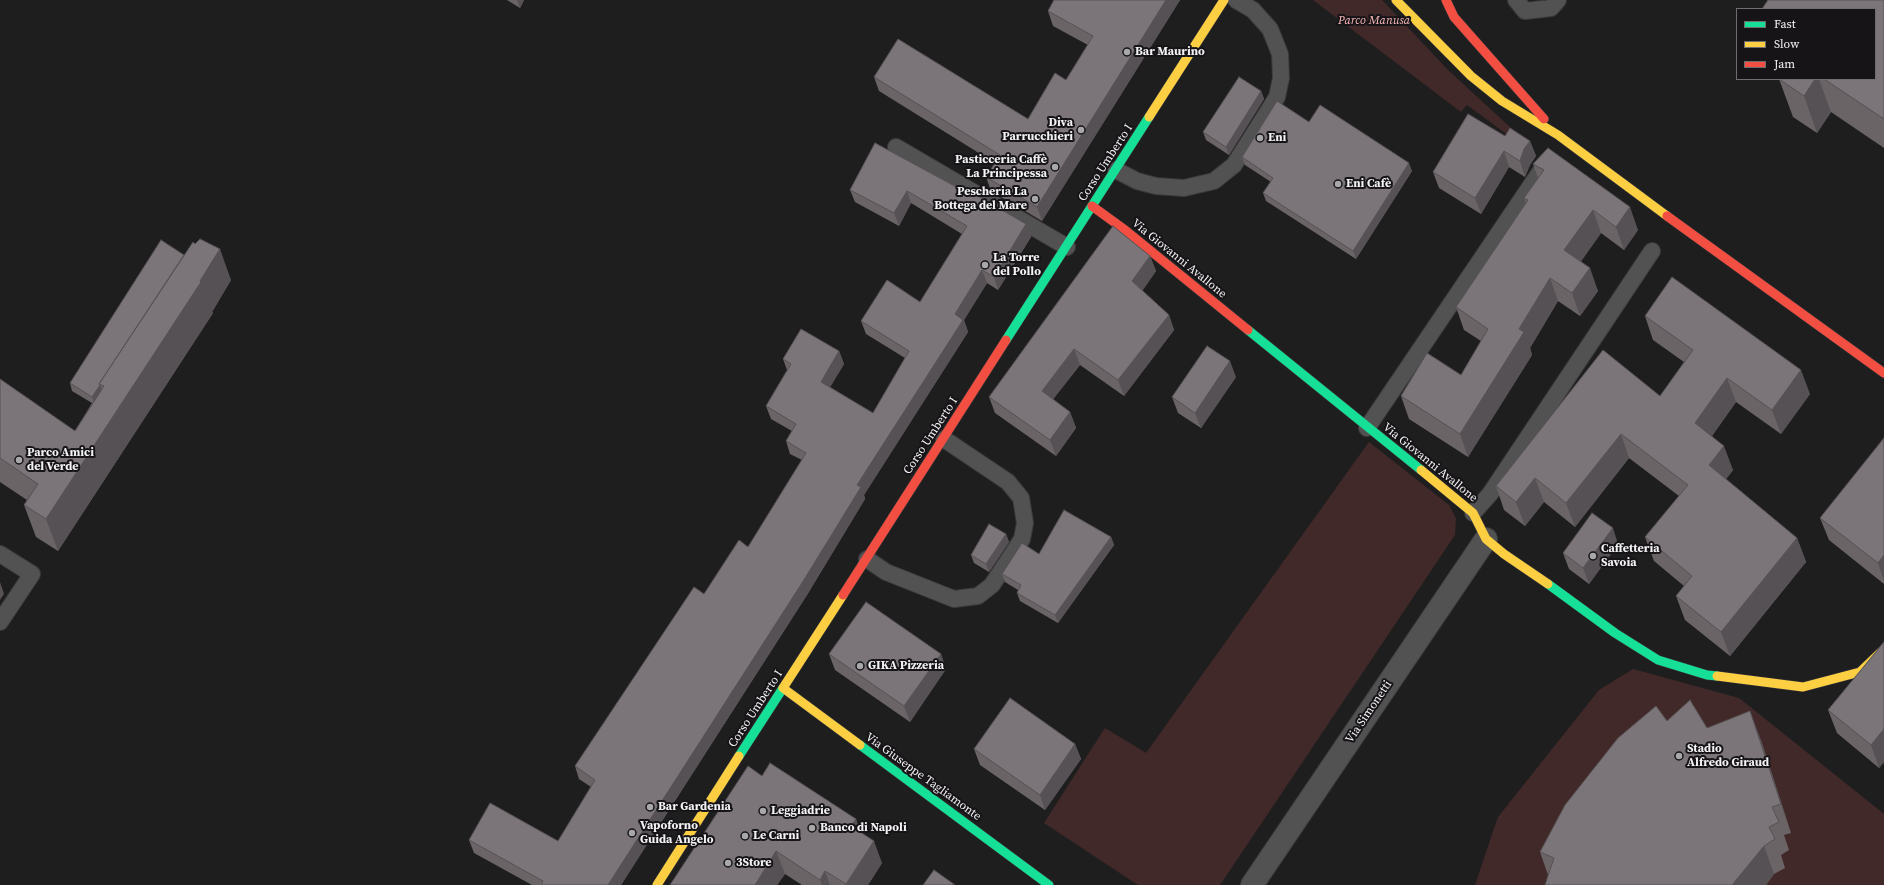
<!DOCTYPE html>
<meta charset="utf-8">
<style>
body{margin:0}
#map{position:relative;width:1884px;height:885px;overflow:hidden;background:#1f1e1f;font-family:"Source Serif 4",serif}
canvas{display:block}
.legend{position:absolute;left:1736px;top:8px;width:140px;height:72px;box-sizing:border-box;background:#161417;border:1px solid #6e6d6f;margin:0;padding:5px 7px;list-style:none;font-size:12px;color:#f3f2f4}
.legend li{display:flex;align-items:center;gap:8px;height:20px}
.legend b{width:20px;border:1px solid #6e6d6f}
</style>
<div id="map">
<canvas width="1884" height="885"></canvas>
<ul class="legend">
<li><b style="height:5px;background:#16e098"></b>Fast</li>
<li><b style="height:5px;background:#ffcf43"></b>Slow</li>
<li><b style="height:5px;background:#f24e42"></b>Jam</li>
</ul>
</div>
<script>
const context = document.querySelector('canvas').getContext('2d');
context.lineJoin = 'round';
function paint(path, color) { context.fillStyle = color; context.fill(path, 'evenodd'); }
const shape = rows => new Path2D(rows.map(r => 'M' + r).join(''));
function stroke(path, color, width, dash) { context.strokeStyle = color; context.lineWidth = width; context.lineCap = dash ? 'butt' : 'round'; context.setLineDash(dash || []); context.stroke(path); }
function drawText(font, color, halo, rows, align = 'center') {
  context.font = font + ' "Source Serif 4",serif'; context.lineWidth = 4; context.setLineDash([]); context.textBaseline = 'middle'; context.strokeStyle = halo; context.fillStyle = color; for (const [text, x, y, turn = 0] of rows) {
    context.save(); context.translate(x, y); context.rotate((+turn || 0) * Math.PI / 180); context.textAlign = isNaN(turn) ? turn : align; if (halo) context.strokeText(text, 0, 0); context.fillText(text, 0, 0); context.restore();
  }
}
paint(shape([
 [1313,0,1382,0,1448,70,1523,139,1520,144,1467,105,1461,112],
 [1369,442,1449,505,1456,518,1455,535,1220,885,1138,885,1044,823,1105,728,1146,753],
 [1633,669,1739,698,1884,814,1884,885,1475,885,1498,817,1599,690]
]), '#422929');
const lane = shape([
 [1516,0,1525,11,1551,8,1558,0],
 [896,147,1067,247],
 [1116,170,1137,181,1156,186,1184,188,1214,181,1234,165,1277,97,1281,78,1280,54,1270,29,1253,10,1236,0],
 [1367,428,1540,172],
 [1473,513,1490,494,1652,251],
 [0,554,32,574,0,622],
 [867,559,886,572,954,599,978,596,992,585,1022,539,1025,523,1021,498,1008,482,944,439]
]);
const street = shape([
 [1252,885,1486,539]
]);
const fast = shape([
 [1248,330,1421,470],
 [1006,340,1149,117],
 [1548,584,1615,633,1658,660,1707,675,1717,676],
 [860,745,1049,885],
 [739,756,783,688]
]);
const slow = shape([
 [1396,0,1471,76,1502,101,1558,135,1667,216],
 [1149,117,1224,0],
 [1421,470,1473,513,1486,539,1504,554,1548,584],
 [843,595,783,688,860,745],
 [1717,676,1803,687,1860,672,1884,649],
 [657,885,739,756]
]);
const jam = shape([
 [1446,0,1454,17,1544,119],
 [1092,206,1125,230,1248,330],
 [1667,216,1884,373],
 [843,595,1006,340]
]);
stroke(lane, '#3b3a3c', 18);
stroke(street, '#3b3a3c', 24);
stroke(fast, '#3b3a3c', 10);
stroke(slow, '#3b3a3c', 10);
stroke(jam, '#3b3a3c', 10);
stroke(lane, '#535253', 16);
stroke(street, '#535253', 22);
stroke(fast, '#16e098', 9);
stroke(slow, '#ffcf43', 9);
stroke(jam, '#f24e42', 9);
paint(shape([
 [507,0,524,0,520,8],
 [1054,0,1180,0,1042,221,991,191,986,177,995,163,879,91,874,77,1028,119,1066,80,1088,45,1053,26,1048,11],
 [1884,0,1884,148,1831,112,1817,133,1793,117,1779,79,1875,79],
 [1261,91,1264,99,1229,155,1206,140,1203,132],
 [1309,122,1412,171,1356,259,1266,201,1263,193,1271,182,1245,165,1242,157],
 [1505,136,1530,141,1536,156,1530,165,1525,177,1509,167,1481,214,1439,188,1433,172],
 [875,143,1026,224,1031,237,998,290,987,283,964,320,968,332,864,495,865,499,807,595,621,885,532,885,474,853,469,840,558,841,591,787,579,779,575,766,704,594,748,547,802,460,790,454,786,441,792,431,771,419,766,406,787,370,783,359,839,351,844,364,830,387,873,413,905,358,866,334,861,321,920,302,962,234,911,203,899,226,855,202,850,190],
 [1533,164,1638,230,1624,250,1601,233,1581,261,1598,291,1580,316,1558,301,1530,348,1532,355,1468,457,1409,419,1401,396,1461,375,1481,341,1464,330,1456,307,1526,203,1524,198,1538,178],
 [184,255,231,280,212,312,213,313,58,551,36,537,24,505,27,500,0,482,0,379,75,431,92,403,72,391,70,383],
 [1150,256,1156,271,1142,291,1169,315,1174,330,1124,396,1080,365,1053,399,1070,412,1076,428,1056,456,995,413,989,397],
 [1645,316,1810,394,1781,434,1736,402,1712,436,1733,470,1726,479,1797,538,1806,562,1730,656,1685,620,1676,596,1684,586,1654,561,1645,537,1679,496,1629,458,1575,527,1544,502,1525,526,1504,510,1496,486,1660,396,1684,362,1653,340],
 [1236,377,1201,428,1178,413,1172,397],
 [1884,438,1884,584,1829,540,1820,518],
 [1006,534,1009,542,989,572,974,563,971,555],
 [1111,537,1114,545,1058,623,1020,601,1017,593,1018,590,1005,582,1002,574,1039,554],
 [1618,544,1589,584,1569,569,1563,553],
 [1884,642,1884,762,1879,768,1837,733,1828,710],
 [829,654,941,654,946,669,910,722,835,670],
 [1667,721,1707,728,1761,740,1791,833,1784,835,1789,850,1781,855,1785,868,1774,874,1766,885,1545,885,1548,875,1540,852],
 [1075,744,1081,759,1045,810,980,765,974,749],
 [762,776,856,819,860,832,882,863,868,885,802,885,785,874,777,885,670,885]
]), '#6a6467');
paint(shape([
 [517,0,524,0,520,8],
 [1166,0,1180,0,1042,221,1037,207],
 [1815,79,1819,79,1831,112,1817,133,1804,96],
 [1261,91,1264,99,1229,155,1226,147],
 [1530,141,1536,156,1530,165,1525,177,1520,161,1524,149],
 [1504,151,1509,167,1481,214,1475,198],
 [1409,163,1412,171,1356,259,1353,251],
 [907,191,911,203,899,226,894,213],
 [1630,207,1638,230,1624,250,1616,227],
 [1593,210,1601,233,1573,273,1564,250],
 [1026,224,1031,237,998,290,994,277],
 [220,249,231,280,212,312,213,313,58,551,46,519,200,281],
 [1150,256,1156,271,1138,297,1132,281],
 [1590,268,1598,291,1580,316,1572,293],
 [982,270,987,283,964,320,968,332,864,495,865,499,807,595,621,885,608,885,857,485,955,314],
 [1550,278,1558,301,1530,348,1532,355,1468,457,1460,434,1519,329],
 [1169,315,1174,330,1124,396,1118,380],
 [1074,349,1080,365,1048,406,1042,391],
 [839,351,844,364,826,394,821,382],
 [1230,361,1236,377,1201,428,1195,413],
 [1801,370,1810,394,1781,434,1772,410],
 [1727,378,1736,402,1704,447,1695,423],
 [100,385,103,393,95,405,92,397],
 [1070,412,1076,428,1056,456,1050,440],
 [1621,434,1629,458,1575,527,1566,503],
 [1724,446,1733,470,1718,490,1709,465],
 [1535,478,1544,502,1525,526,1516,502],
 [1613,528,1618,544,1589,584,1583,568],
 [1006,534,1009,542,989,572,986,564],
 [1111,537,1114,545,1058,623,1055,615],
 [1797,538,1806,562,1730,656,1721,632],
 [1884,555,1884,581,1878,563],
 [0,582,4,594,0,600],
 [941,654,946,669,910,722,904,706],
 [1750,711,1761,740,1791,833,1781,804],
 [1884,729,1884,762,1879,768,1871,745],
 [1075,744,1081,759,1045,810,1040,795],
 [856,819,864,841,851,826],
 [874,841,882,863,868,885,846,885],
 [1764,846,1774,874,1766,885,1732,885],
 [776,851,785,874,777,885,755,885],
 [825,871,830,885,822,885,820,880]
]), '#565154');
const building = shape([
 [1054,0,1166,0,1037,207,986,177,1000,155,874,77,898,39,1028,119,1055,73,1066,80,1093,36,1048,11,1054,0],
 [1768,0,1884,0,1884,119,1824,79,1875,79,1875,9,1762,9,1768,0],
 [1239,77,1261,91,1226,147,1203,132,1239,77],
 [1779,79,1815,79,1804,96,1779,79],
 [1277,101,1309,122,1320,105,1409,163,1353,251,1263,193,1273,178,1242,157,1277,101],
 [1468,114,1505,136,1510,128,1530,141,1524,149,1520,161,1504,151,1475,198,1433,172,1468,114],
 [875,143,975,197,976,195,1026,224,994,277,982,270,955,314,963,320,857,485,861,487,802,583,608,885,541,885,543,881,469,840,490,803,558,841,595,780,575,766,694,587,704,594,739,540,748,547,806,453,786,441,796,424,766,406,791,364,783,359,801,329,839,351,821,382,873,413,909,351,861,321,887,280,920,302,967,226,907,191,894,213,850,190,875,143],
 [1548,148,1630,207,1616,227,1593,210,1564,250,1590,268,1572,293,1550,278,1519,329,1524,332,1460,434,1401,396,1427,353,1461,375,1488,329,1456,307,1528,200,1524,198,1544,170,1533,164,1548,148],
 [1113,226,1150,256,1132,281,1169,315,1118,380,1074,349,1042,391,1070,412,1050,440,989,397,1113,226],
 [200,239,220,249,200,281,201,282,46,519,24,505,38,484,0,458,0,379,75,431,104,386,99,384,193,242,195,244,200,239],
 [161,240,184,255,99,384,100,385,92,397,70,383,161,240],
 [1672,277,1801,370,1772,410,1727,378,1695,423,1724,446,1709,465,1797,538,1721,632,1676,596,1692,576,1645,537,1688,485,1621,434,1566,503,1535,478,1516,502,1496,486,1603,350,1660,396,1693,350,1645,316,1672,277],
 [1207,346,1230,361,1195,413,1172,397,1207,346],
 [1884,438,1884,555,1878,563,1820,518,1884,438],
 [1064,510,1111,537,1055,615,1017,593,1021,585,1002,574,1022,543,1039,554,1064,510],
 [1592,513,1613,528,1583,568,1563,553,1592,513],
 [989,524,1006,534,986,564,971,555,989,524],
 [866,602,941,654,904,706,829,654,866,602],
 [1884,642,1884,729,1871,745,1828,710,1884,642],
 [1010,698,1075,744,1040,795,974,749,1010,698],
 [1690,700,1707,728,1750,711,1781,804,1772,807,1779,822,1769,827,1775,839,1764,846,1732,885,1545,885,1554,858,1540,852,1565,805,1618,738,1656,706,1667,721,1690,700],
 [770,763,856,819,851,826,874,841,846,884,825,871,820,880,776,851,755,885,670,885,748,766,762,776,770,763],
 [934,870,955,885,923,885,934,870]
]);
paint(building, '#7b7478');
stroke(building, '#565154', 1);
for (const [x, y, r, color] of [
 [1127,52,4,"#a9a8a9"],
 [1081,130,4,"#a9a8a9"],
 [1260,138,4,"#a9a8a9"],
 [1055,167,4,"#a9a8a9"],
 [1338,184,4,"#a9a8a9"],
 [1035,199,4,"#a9a8a9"],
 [985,265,4,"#a9a8a9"],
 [19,460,4,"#a9a8a9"],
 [1593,556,4,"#a9a8a9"],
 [860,666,4,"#a9a8a9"],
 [1679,756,4,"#a9a8a9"],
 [650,807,4,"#a9a8a9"],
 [763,811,4,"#a9a8a9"],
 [812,828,4,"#a9a8a9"],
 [632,833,4,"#a9a8a9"],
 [745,836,4,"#a9a8a9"],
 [728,863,4,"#a9a8a9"]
]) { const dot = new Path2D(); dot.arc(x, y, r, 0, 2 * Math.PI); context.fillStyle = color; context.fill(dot); stroke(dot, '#161417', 1.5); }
drawText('italic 12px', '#fbb9b9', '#161417', [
 ["Parco Manusa",1374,21]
]);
drawText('bold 12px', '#f3f2f4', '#161417', [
 ["Bar Maurino",1135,52],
 ["Diva",1073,123,"right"],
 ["Parrucchieri",1073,137,"right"],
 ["Eni",1268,138],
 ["Pasticceria Caffè",1047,160,"right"],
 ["La Principessa",1047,174,"right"],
 ["Eni Cafè",1346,184],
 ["Pescheria La",1027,192,"right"],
 ["Bottega del Mare",1027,206,"right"],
 ["La Torre",993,258],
 ["del Pollo",993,272],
 ["Parco Amici",27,453],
 ["del Verde",27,467],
 ["Caffetteria",1601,549],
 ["Savoia",1601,563],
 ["GIKA Pizzeria",868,666],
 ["Stadio",1687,749],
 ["Alfredo Giraud",1687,763],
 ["Bar Gardenia",658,807],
 ["Leggiadrie",771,811],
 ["Vapoforno",640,826],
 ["Guida Angelo",640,840],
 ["Banco di Napoli",820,828],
 ["Le Carni",753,836],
 ["3Store",736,863]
], 'left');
drawText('12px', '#f3f2f4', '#161417', [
 ["Corso Umberto I",1106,163,-57],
 ["Via Giovanni Avallone",1179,259,39],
 ["Corso Umberto I",931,436,-57],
 ["Via Giovanni Avallone",1430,463,39],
 ["Corso Umberto I",756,709,-57],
 ["Via Simonetti",1369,712,-56],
 ["Via Giuseppe Tagliamonte",923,777,36]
]);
</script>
